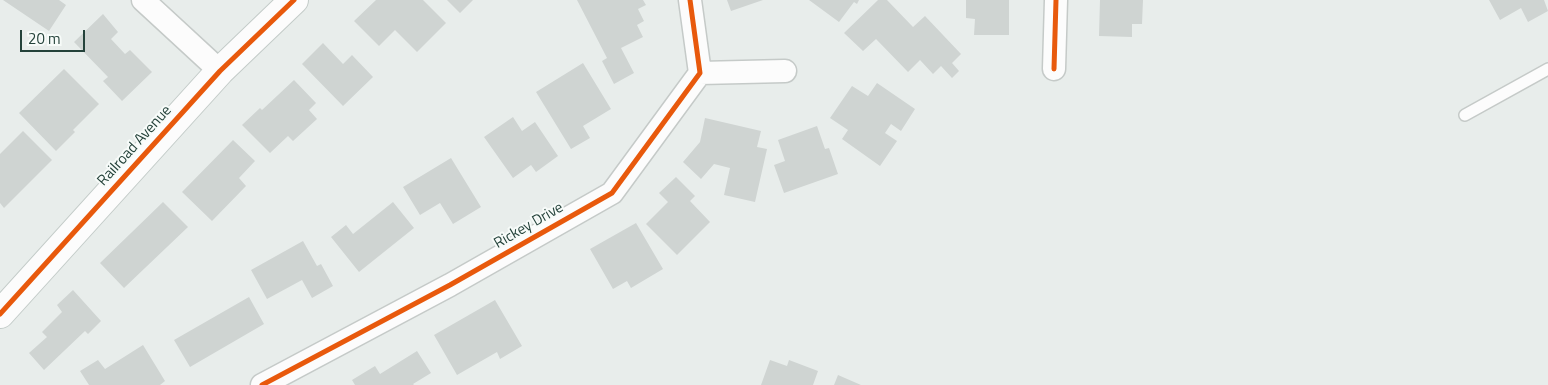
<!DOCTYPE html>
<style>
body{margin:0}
#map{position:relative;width:1548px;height:385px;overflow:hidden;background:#e8edeb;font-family:"Titillium Web",sans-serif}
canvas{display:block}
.scale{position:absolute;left:20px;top:30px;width:65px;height:22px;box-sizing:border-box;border:2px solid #24423a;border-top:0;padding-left:6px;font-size:15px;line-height:18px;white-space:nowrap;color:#24423a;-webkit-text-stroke:4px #f7fbf9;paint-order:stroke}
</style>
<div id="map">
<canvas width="1548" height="385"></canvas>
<div class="scale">20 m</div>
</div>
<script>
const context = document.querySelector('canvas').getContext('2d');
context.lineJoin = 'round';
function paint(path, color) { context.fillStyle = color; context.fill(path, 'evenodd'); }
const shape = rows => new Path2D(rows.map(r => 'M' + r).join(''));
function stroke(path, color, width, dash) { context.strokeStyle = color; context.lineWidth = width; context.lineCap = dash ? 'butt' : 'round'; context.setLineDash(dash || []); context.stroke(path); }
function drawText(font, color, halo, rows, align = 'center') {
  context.font = font + ' "Titillium Web",sans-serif'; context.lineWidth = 4; context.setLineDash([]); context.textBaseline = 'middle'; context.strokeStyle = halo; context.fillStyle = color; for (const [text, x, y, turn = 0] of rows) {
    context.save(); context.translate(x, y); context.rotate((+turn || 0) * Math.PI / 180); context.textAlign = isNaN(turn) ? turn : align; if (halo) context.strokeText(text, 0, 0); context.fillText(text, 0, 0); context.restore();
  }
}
paint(shape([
 [3,0,59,0,66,5,49,31],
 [376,0,423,0,446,23,417,52,395,30,379,46,354,21],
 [447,0,473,0,460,13],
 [577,0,643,0,646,5,638,9,644,21,637,25,643,37,621,48,634,73,614,84,602,61,607,58],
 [727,0,763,0,731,11],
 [809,0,859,0,857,4,854,2,839,22],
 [878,0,887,0,913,27,925,16,961,54,952,63,959,71,952,78,941,66,933,74,920,60,908,72,876,39,863,51,844,33],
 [966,0,1009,0,1009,35,974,35,975,19,966,18],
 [1100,0,1143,0,1142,24,1132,24,1132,37,1099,36],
 [1489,0,1544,0,1548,11,1528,22,1521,8,1500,20],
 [103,14,118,32,111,39,125,54,130,50,152,72,122,101,103,81,108,77,74,42],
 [323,43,343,64,352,55,373,77,343,106,302,64],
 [583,63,611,109,583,126,590,138,571,149,536,92],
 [64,69,99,104,73,130,75,132,56,151,19,113],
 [294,80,316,103,309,110,317,119,293,141,288,136,270,153,242,125,260,108,262,110],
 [877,83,915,109,901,131,891,124,885,133,897,141,880,166,842,139,848,130,830,118,852,86,868,96],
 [513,117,522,131,535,122,558,156,536,172,531,165,513,178,484,137],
 [705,118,761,131,757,147,767,149,755,202,724,195,730,168,714,164,701,179,683,162,700,142],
 [817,126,825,149,829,148,838,174,784,193,774,165,785,161,778,140],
 [23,131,52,160,4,208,0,203,0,154],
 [233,140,255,161,239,178,246,186,212,221,182,192],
 [451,158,481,207,453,224,440,203,420,215,403,187],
 [676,177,695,196,690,201,710,222,677,255,646,224,668,202,659,193],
 [163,202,188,227,124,288,100,263],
 [393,202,414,228,359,272,331,237,346,225,353,234],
 [636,223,663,269,631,288,627,281,613,289,590,249],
 [303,241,317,266,321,264,333,286,312,298,302,280,267,299,251,270],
 [73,290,101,321,88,334,85,331,44,370,29,353,47,337,42,332,62,312,57,305],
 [249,297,264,324,190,367,174,340],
 [495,300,522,346,500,359,497,352,457,375,434,335],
 [143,345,165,381,160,385,89,385,80,371,98,360,105,369],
 [417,351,431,373,413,384,414,385,355,385,352,380,375,366,380,374],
 [770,360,787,366,789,360,818,371,813,385,761,385],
 [838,375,861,385,834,385]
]), '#cfd4d2');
const lane = shape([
 [1465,115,1548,69]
]);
const street = shape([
 [143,0,220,71],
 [1054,69,1056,0],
 [700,73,785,71],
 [262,385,450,285,612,193,700,73,690,0]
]);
const secondary = shape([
 [0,314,220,71,294,0]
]);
stroke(lane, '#c5cac8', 14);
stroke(street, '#c5cac8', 25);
stroke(secondary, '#c3cbc8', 30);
stroke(lane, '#fcfcfc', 11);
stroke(street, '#fcfcfc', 22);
stroke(secondary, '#fcfcfc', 28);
stroke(shape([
 [1054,69,1056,0],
 [0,314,220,71,294,0],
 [262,385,450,285,612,193,700,73,690,0]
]), '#e8590c', 5);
drawText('15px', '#24423a', '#f7fbf9', [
 ["Railroad Avenue",135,146,-48],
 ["Rickey Drive",529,226,-30]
]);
</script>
